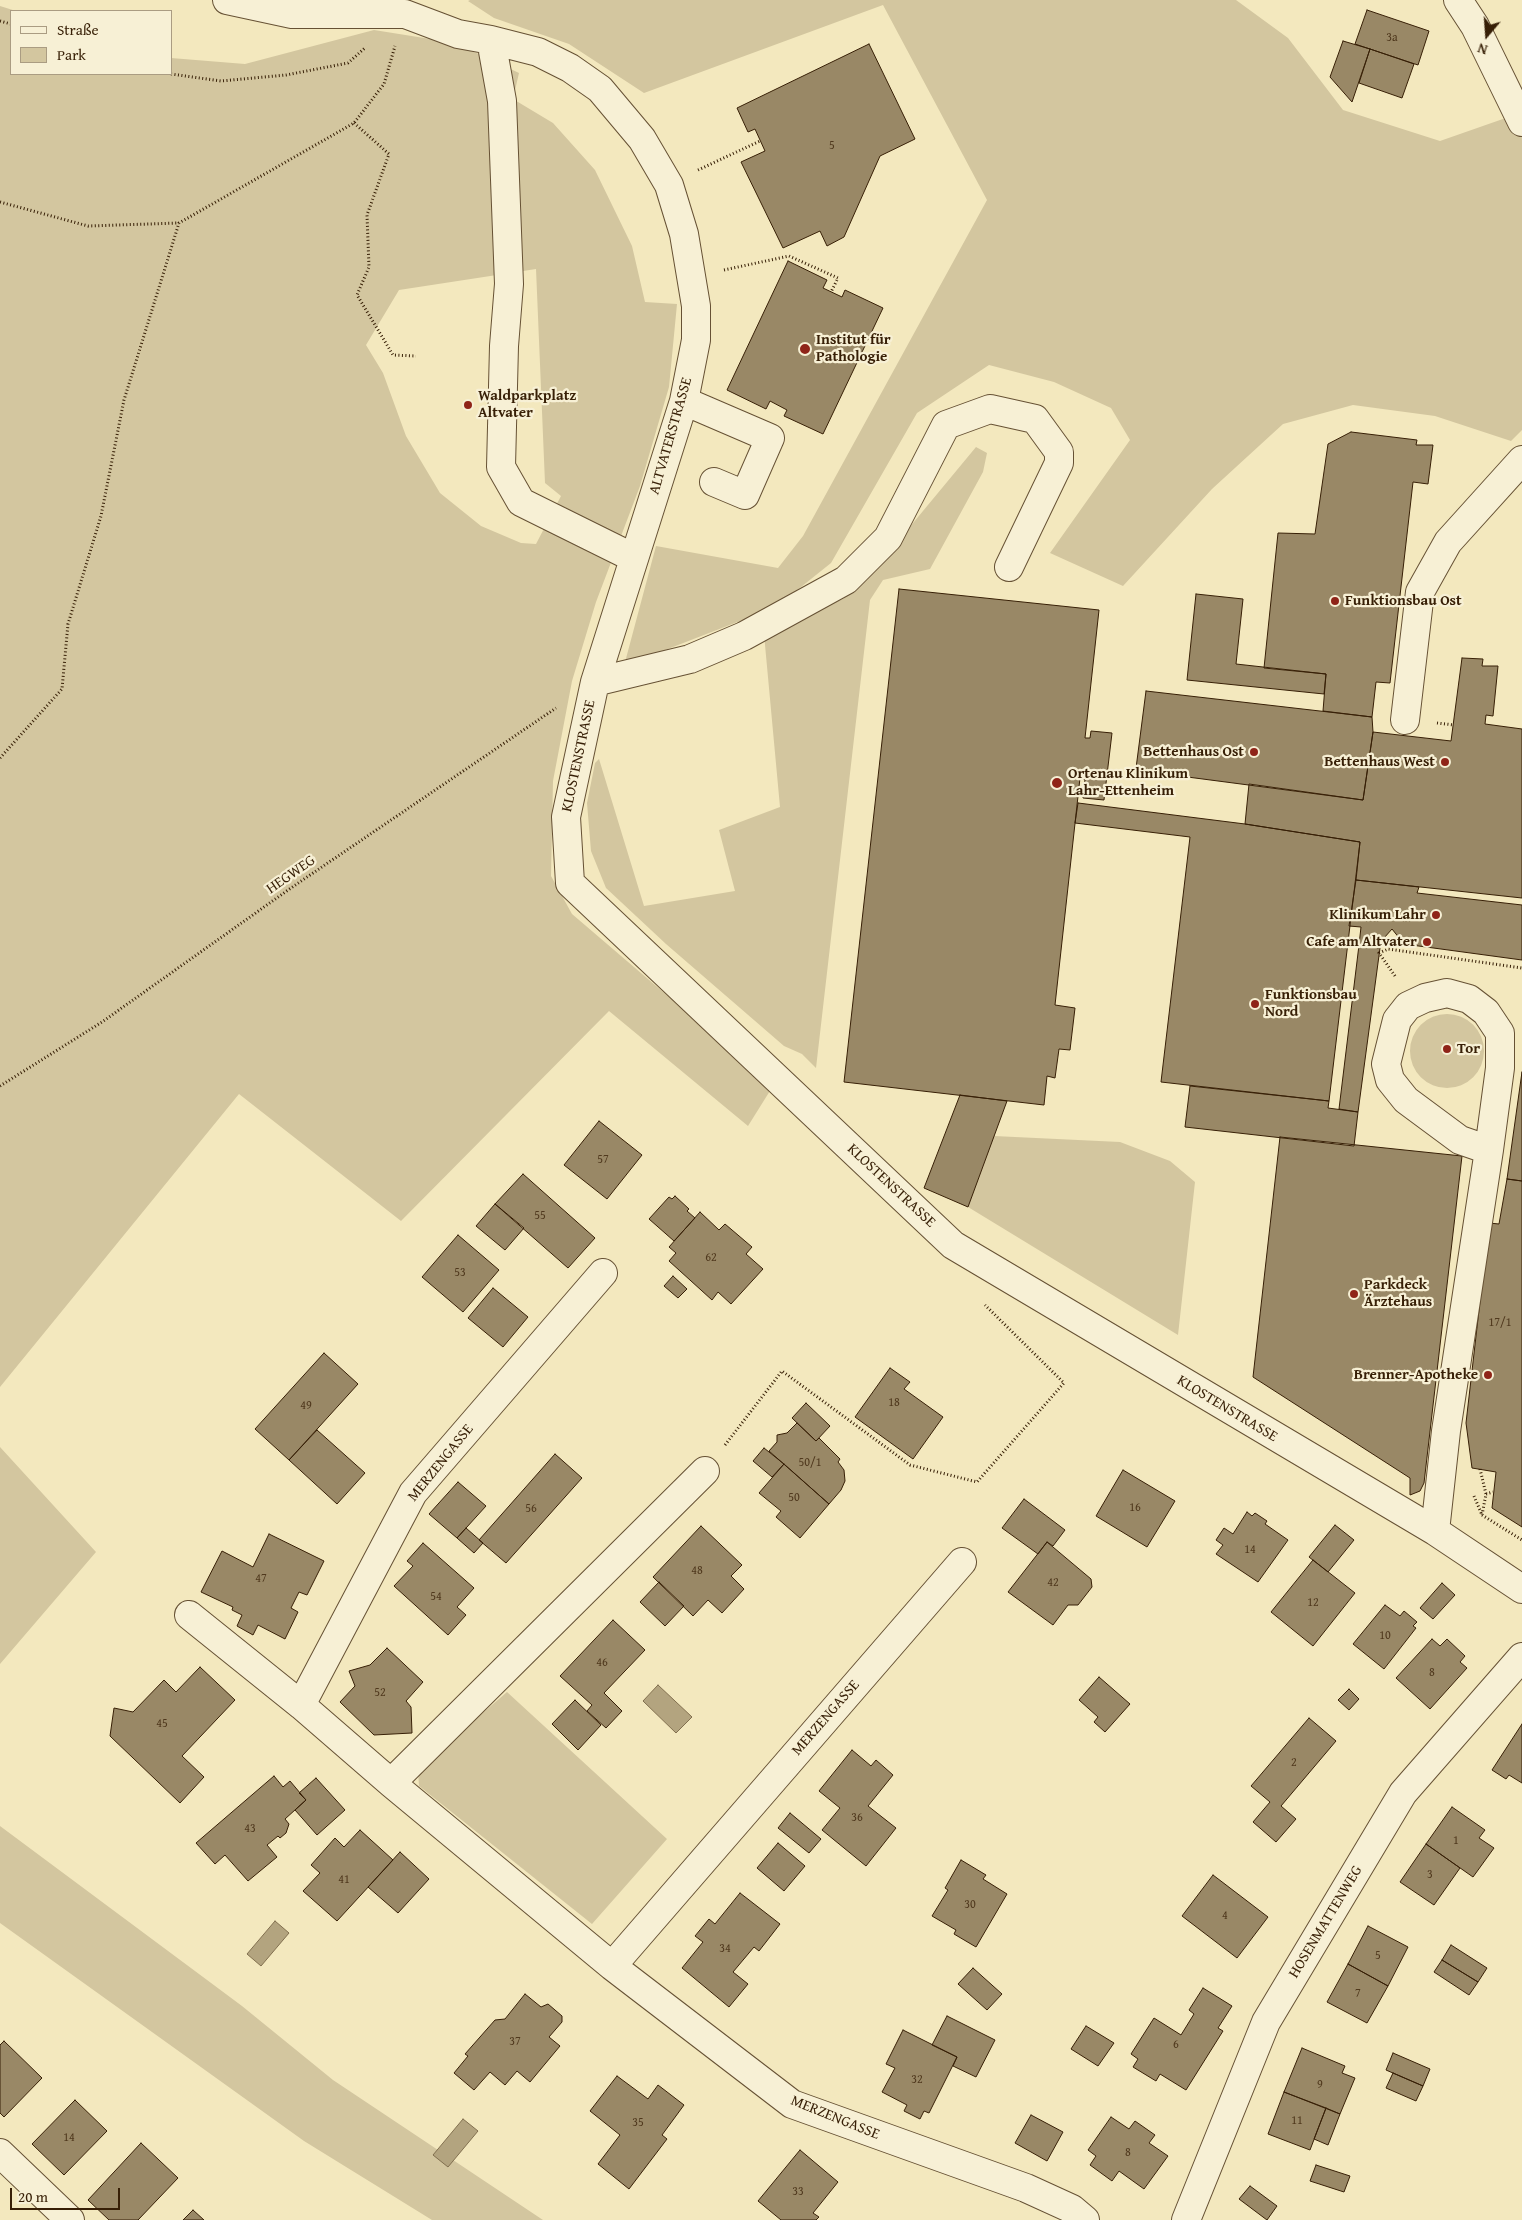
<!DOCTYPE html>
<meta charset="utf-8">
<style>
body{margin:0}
#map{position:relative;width:1522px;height:2220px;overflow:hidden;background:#f3e8be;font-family:"Gentium Book Plus",serif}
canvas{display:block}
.legend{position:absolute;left:10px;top:10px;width:162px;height:65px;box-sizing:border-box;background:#f7f0d5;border:1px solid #aa9c82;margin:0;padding:6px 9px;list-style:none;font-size:15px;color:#371f06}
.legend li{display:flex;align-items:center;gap:10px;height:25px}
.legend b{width:25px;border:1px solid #aa9c82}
.north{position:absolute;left:1462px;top:10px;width:50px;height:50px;-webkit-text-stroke:4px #f7f0d5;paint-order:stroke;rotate:198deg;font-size:14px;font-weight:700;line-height:20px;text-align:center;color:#371f06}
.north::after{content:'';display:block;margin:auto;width:18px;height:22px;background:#371f06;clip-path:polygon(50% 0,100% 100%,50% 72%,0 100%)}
.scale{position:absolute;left:10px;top:2188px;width:110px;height:22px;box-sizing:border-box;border:2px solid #371f06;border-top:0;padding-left:6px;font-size:15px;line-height:18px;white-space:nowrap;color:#371f06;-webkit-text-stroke:4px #f7f0d5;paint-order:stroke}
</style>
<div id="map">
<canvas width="1522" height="2220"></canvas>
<ul class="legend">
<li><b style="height:6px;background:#f7f0d5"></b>Straße</li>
<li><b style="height:14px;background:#d3c69f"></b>Park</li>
</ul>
<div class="north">N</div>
<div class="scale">20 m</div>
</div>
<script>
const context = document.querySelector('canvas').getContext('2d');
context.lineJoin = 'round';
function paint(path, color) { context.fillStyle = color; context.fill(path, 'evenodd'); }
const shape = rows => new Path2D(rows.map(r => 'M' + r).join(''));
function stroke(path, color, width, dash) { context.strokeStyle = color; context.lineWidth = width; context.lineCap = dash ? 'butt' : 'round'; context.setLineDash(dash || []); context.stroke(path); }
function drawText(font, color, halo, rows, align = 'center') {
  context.font = font + ' "Gentium Book Plus",serif'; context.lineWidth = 4.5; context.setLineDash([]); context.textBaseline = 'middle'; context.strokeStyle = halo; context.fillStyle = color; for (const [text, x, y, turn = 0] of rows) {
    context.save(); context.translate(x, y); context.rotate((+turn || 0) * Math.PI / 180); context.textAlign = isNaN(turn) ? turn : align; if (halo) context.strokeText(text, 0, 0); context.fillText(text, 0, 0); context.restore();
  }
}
paint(shape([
 [470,0,1236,0,1288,38,1343,110,1440,141,1520,113,1522,119,1522,430,1511,441,1435,416,1353,405,1283,424,1212,489,1123,586,1050,553,1130,440,1111,408,1054,382,989,365,917,413,831,563,776,607,624,666,656,546,778,568,803,536,987,200,883,5,644,93,569,44,494,18,468,1],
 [0,6,16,11,11,11,11,74,171,74,171,58,245,64,374,30,443,41,479,54,519,73,513,99,553,123,595,170,632,246,645,302,677,304,669,387,640,486,596,602,572,681,553,781,551,876,572,914,773,1086,748,1126,609,1011,401,1221,239,1094,0,1387],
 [536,269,545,483,561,496,536,544,521,543,481,526,440,493,406,436,383,373,366,345,399,290],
 [976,447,987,453,983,472,930,569,883,580,870,600,816,1068,802,1054,784,1046,666,944,606,888,591,851,587,803,595,763,599,759,644,906,735,891,719,830,780,807,764,634,843,599,865,581],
 '1410 1051a37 37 0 1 1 74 0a37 37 0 1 1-74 0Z',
 [994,1136,1120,1142,1170,1161,1195,1182,1178,1335,968,1207],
 [0,1447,96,1552,0,1664],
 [507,1692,667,1839,592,1924,419,1786,418,1771,425,1763],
 [0,1826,242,2006,333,2080,543,2220,432,2220,304,2141,0,1923]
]), '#d3c69f');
const water = shape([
 [658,1685,692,1717,676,1733,643,1701,658,1685],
 [275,1921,289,1933,261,1966,247,1954,275,1921],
 [463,2119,478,2131,448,2167,433,2155,463,2119]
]);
paint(water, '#b3a47f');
stroke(water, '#816f4f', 1);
const building = shape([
 [1367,10,1429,31,1418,65,1355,44,1367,10],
 [1343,41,1370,49,1352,102,1330,77,1343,41],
 [869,44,915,139,880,156,844,237,827,246,820,231,783,248,741,162,765,151,755,129,748,132,737,108,869,44],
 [1370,49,1414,64,1402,98,1359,83,1370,49],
 [788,261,827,280,823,288,842,297,845,290,883,308,823,434,784,416,787,410,770,401,766,409,727,390,788,261],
 [1351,432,1417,440,1416,445,1433,445,1428,484,1413,482,1390,683,1376,682,1372,717,1323,711,1326,674,1264,668,1278,533,1315,534,1328,444,1351,432],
 [899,589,1099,610,1085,738,1090,738,1091,731,1112,733,1104,800,1083,798,1085,780,1080,778,1055,1005,1075,1008,1070,1050,1059,1049,1055,1078,1047,1076,1044,1105,844,1082,899,589],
 [1196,594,1243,599,1236,664,1326,674,1324,694,1187,680,1196,594],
 [1462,658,1483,659,1482,666,1498,666,1493,716,1486,715,1485,724,1522,729,1522,898,1356,880,1360,842,1245,824,1249,784,1363,800,1373,732,1451,741,1462,658],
 [1146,691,1372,717,1373,732,1363,800,1157,773,1157,779,1135,776,1146,691],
 [1078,803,1245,824,1360,842,1329,1101,1161,1082,1190,837,1075,823,1078,803],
 [1356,880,1419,887,1417,893,1522,905,1522,960,1404,944,1392,929,1384,938,1380,948,1359,945,1361,927,1349,926,1356,880],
 [1359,945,1380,948,1358,1112,1339,1109,1359,945],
 [1522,1072,1522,1181,1507,1179,1522,1072],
 [1190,1086,1329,1101,1328,1108,1358,1112,1354,1146,1185,1127,1190,1086],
 [960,1095,1007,1101,968,1207,924,1188,960,1095],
 [599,1121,642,1155,607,1199,564,1165,599,1121],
 [1280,1137,1462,1156,1424,1483,1420,1491,1410,1495,1410,1478,1253,1377,1280,1137],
 [523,1174,595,1238,568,1268,495,1204,523,1174],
 [1507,1179,1522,1181,1522,1527,1492,1508,1496,1472,1472,1468,1466,1423,1489,1223,1499,1224,1507,1179],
 [675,1196,689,1209,687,1211,695,1218,674,1241,649,1219,669,1197,672,1199,675,1196],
 [495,1204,524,1228,505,1250,476,1226,495,1204],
 [700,1212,719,1230,725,1224,752,1247,746,1254,763,1269,731,1304,718,1292,712,1300,669,1261,676,1253,669,1247,700,1212],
 [458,1235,499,1270,463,1312,422,1277,458,1235],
 [673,1276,687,1289,678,1298,664,1286,673,1276],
 [493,1288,528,1317,503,1347,468,1318,493,1288],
 [324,1353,358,1384,289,1460,255,1429,324,1353],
 [890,1368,910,1382,904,1389,943,1417,913,1459,855,1417,890,1368],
 [806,1403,830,1426,816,1441,792,1418,806,1403],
 [797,1423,816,1441,819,1438,840,1459,838,1462,844,1470,845,1481,841,1490,829,1504,769,1451,777,1442,777,1435,787,1433,797,1423],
 [317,1430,365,1473,337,1504,289,1460,317,1430],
 [764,1448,784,1464,772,1477,753,1461,764,1448],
 [555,1454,582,1478,506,1563,479,1540,555,1454],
 [784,1464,829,1504,800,1538,776,1517,781,1511,759,1493,784,1464],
 [1123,1470,1175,1501,1147,1547,1096,1516,1123,1470],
 [458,1482,486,1506,457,1538,429,1514,458,1482],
 [1024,1499,1065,1530,1053,1546,1047,1542,1038,1554,1002,1528,1024,1499],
 [1247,1512,1252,1516,1255,1513,1267,1521,1265,1524,1288,1540,1258,1582,1216,1554,1223,1545,1216,1540,1224,1528,1233,1534,1247,1512],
 [1335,1525,1354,1540,1328,1572,1309,1557,1335,1525],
 [701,1526,742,1565,731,1576,744,1589,722,1613,708,1600,693,1616,653,1577,701,1526],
 [466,1528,483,1543,474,1553,457,1538,466,1528],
 [269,1534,324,1561,307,1595,299,1592,291,1608,298,1612,285,1639,258,1625,253,1635,237,1626,242,1615,232,1610,233,1607,201,1592,222,1551,253,1567,269,1534],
 [1047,1542,1091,1579,1092,1587,1078,1605,1068,1605,1053,1625,1008,1592,1047,1542],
 [423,1543,474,1588,457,1607,466,1615,448,1635,394,1586,413,1566,407,1561,423,1543],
 [1313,1560,1355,1593,1313,1646,1271,1612,1313,1560],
 [659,1582,684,1606,665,1626,640,1602,659,1582],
 [1442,1583,1455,1595,1433,1619,1420,1608,1442,1583],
 [1385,1605,1400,1616,1404,1611,1417,1622,1413,1626,1416,1628,1384,1669,1353,1644,1385,1605],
 [613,1620,645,1650,604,1693,622,1711,606,1728,587,1711,592,1705,560,1676,613,1620],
 [1432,1639,1440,1646,1447,1639,1465,1656,1460,1662,1467,1668,1430,1709,1396,1678,1432,1639],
 [387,1648,423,1682,406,1701,411,1707,412,1733,374,1735,340,1702,355,1686,349,1671,370,1665,387,1648],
 [200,1667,235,1700,182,1756,204,1777,180,1803,110,1736,114,1708,133,1712,164,1680,176,1692,200,1667],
 [1099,1677,1130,1704,1105,1732,1094,1722,1098,1717,1079,1700,1099,1677],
 [1349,1689,1359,1699,1349,1710,1338,1700,1349,1689],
 [575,1700,601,1725,578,1750,552,1724,575,1700],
 [1309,1718,1336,1741,1281,1806,1296,1819,1276,1842,1253,1822,1270,1802,1251,1786,1309,1718],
 [1522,1724,1522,1783,1509,1775,1506,1779,1492,1770,1522,1724],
 [852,1750,871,1766,876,1760,893,1775,868,1806,896,1828,866,1866,822,1830,840,1808,819,1791,852,1750],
 [274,1776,283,1787,290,1781,306,1800,285,1819,289,1824,286,1833,280,1838,278,1836,267,1845,277,1857,248,1881,225,1855,215,1864,196,1843,274,1776],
 [316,1778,345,1810,317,1835,295,1810,306,1800,299,1793,316,1778],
 [1452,1807,1485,1830,1479,1838,1494,1848,1473,1877,1426,1844,1452,1807],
 [790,1813,821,1839,809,1853,778,1828,790,1813],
 [360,1830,393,1860,337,1921,303,1891,320,1873,311,1865,335,1838,344,1847,360,1830],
 [778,1843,805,1866,784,1891,757,1868,778,1843],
 [1426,1844,1460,1868,1434,1905,1400,1882,1426,1844],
 [400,1852,429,1879,398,1913,368,1887,400,1852],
 [961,1860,986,1875,983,1879,1007,1894,976,1947,954,1934,956,1930,932,1916,948,1890,945,1888,961,1860],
 [1213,1875,1268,1917,1237,1958,1182,1916,1213,1875],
 [740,1893,780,1924,759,1951,754,1947,733,1972,748,1984,729,2007,682,1968,703,1942,695,1936,709,1919,715,1924,740,1893],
 [1368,1926,1408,1947,1388,1986,1348,1964,1368,1926],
 [1451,1945,1487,1968,1478,1982,1442,1960,1451,1945],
 [1442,1960,1478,1982,1469,1995,1434,1972,1442,1960],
 [1348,1964,1388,1986,1367,2023,1327,2002,1348,1964],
 [973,1968,1002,1994,987,2010,958,1984,973,1968],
 [1203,1988,1232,2006,1218,2028,1223,2031,1186,2090,1160,2074,1156,2081,1133,2067,1138,2059,1131,2054,1154,2018,1181,2035,1194,2014,1189,2010,1203,1988],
 [525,1994,541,2007,548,2004,562,2016,562,2022,549,2037,560,2046,530,2082,517,2071,505,2085,490,2072,474,2090,454,2073,468,2056,465,2054,495,2020,505,2019,525,1994],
 [947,2016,995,2040,976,2077,953,2066,957,2057,932,2045,947,2016],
 [1086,2026,1114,2043,1098,2066,1071,2049,1086,2026],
 [903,2030,957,2057,929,2113,924,2111,920,2119,904,2111,907,2105,882,2092,895,2068,886,2064,903,2030],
 [4,2041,42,2078,4,2117,0,2113,0,2045,4,2041],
 [1302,2048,1345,2066,1342,2073,1355,2078,1340,2114,1284,2092,1302,2048],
 [1393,2053,1430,2069,1423,2086,1386,2070,1393,2053],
 [1393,2073,1423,2086,1416,2101,1386,2088,1393,2073],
 [617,2076,648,2099,658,2085,684,2105,662,2135,667,2139,629,2189,598,2164,620,2135,590,2111,617,2076],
 [1284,2092,1326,2108,1310,2150,1268,2134,1284,2092],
 [75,2100,107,2131,64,2175,32,2144,75,2100],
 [1326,2108,1340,2114,1328,2145,1314,2139,1326,2108],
 [1031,2115,1063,2132,1047,2161,1015,2143,1031,2115],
 [1111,2117,1129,2129,1135,2121,1155,2135,1149,2143,1168,2156,1144,2189,1119,2171,1112,2181,1090,2165,1096,2156,1088,2150,1111,2117],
 [141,2143,178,2178,138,2220,109,2220,88,2200,141,2143],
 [800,2150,838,2182,813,2213,819,2217,816,2220,781,2220,758,2201,800,2150],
 [1316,2165,1350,2176,1344,2192,1310,2181,1316,2165],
 [1250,2186,1277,2206,1267,2220,1239,2199,1250,2186],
 [193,2210,204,2220,183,2220,193,2210]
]);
paint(building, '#986');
stroke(building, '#371f06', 1);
const minor = shape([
 [227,0,292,14,405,14,458,34,491,40,538,52,570,68,600,89,642,139,669,185,684,234,696,306,696,340,684,401,595,682,566,817,570,883,953,1245,1435,1531,1522,1589],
 [1458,0,1475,26,1522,122],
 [491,40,502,101,509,284,504,346,501,467,521,502,634,558],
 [684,401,770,438,745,495,714,482],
 [595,682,690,659,744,636,846,580,888,538,946,425,990,409,1035,419,1059,452,1059,463,1009,567],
 [1405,720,1420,592,1448,542,1522,460],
 [1435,1531,1446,1431,1489,1150,1500,1068,1500,1033,1486,1012,1469,999,1447,993,1425,998,1408,1006,1397,1020,1386,1064,1390,1080,1406,1100,1460,1140,1489,1150],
 [189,1615,301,1705,391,1783,612,1966,792,2104,1026,2188,1072,2209,1085,2220],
 [301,1705,413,1493,603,1273],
 [391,1783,705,1471],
 [612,1966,962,1562],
 [0,2153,70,2220],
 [1186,2220,1266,2022,1403,1793,1522,1657]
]);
stroke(minor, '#665134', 30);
stroke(shape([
 [0,21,11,24],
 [171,74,221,81,286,75,348,63,366,47],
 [354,123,389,154,367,215,369,267,357,295,393,355,416,356],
 [698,170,760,141],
 [0,202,88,226,179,223],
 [724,270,789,256,838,278,831,292],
 [1437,723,1454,725],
 [0,758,62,689,68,624,101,516,124,400,179,223,354,123,384,84,395,46],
 [1395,976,1379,953,1388,949,1522,968],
 [0,1086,102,1022,288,890,556,708],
 [725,1445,782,1371,910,1465,977,1482,1064,1383,985,1305],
 [1480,1469,1486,1494],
 [1474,1496,1482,1515,1486,1494,1493,1492],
 [1482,1515,1522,1540]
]), '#371f06', 3, [1, 2.5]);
stroke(minor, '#f7f0d5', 28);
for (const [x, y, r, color] of [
 [805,349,6,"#8f2418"],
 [468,405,5,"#8f2418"],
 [1335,601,5,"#8f2418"],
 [1254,752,5,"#8f2418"],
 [1445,762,5,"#8f2418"],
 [1057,783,6,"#8f2418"],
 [1436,915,5,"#8f2418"],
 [1427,942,5,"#8f2418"],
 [1255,1004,5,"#8f2418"],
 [1447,1049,5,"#8f2418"],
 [1354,1294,5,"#8f2418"],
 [1488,1375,5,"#8f2418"]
]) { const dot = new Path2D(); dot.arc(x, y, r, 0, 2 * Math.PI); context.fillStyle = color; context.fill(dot); stroke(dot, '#f7f0d5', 2); }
drawText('12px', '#50391e', null, [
 ["3a",1392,38],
 ["5",832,146],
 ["57",603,1160],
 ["55",540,1216],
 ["62",711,1258],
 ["53",460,1273],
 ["17/1",1500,1323],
 ["18",894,1403],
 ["49",306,1406],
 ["50/1",810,1463],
 ["50",794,1498],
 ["16",1135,1508],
 ["56",531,1509],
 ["14",1250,1550],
 ["48",697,1571],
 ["47",261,1579],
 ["42",1053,1583],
 ["54",436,1597],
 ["12",1313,1603],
 ["10",1385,1636],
 ["46",602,1663],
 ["8",1432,1673],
 ["52",380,1693],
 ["45",162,1724],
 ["2",1294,1763],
 ["36",857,1818],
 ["43",250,1829],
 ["1",1456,1841],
 ["3",1430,1875],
 ["41",344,1880],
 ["30",970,1905],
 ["4",1225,1916],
 ["34",725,1949],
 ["5",1378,1956],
 ["7",1358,1994],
 ["37",515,2042],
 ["6",1176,2045],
 ["32",917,2080],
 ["9",1320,2085],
 ["11",1297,2121],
 ["35",638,2123],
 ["14",69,2138],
 ["8",1128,2153],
 ["33",798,2192]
]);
drawText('bold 15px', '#371f06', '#f7f0d5', [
 ["Institut für",816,340],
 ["Pathologie",816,357],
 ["Waldparkplatz",478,396],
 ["Altvater",478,413],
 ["Funktionsbau Ost",1345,601],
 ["Bettenhaus Ost",1244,752,"right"],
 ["Bettenhaus West",1435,762,"right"],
 ["Ortenau Klinikum",1068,774],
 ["Lahr-Ettenheim",1068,791],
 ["Klinikum Lahr",1426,915,"right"],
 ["Cafe am Altvater",1417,942,"right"],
 ["Funktionsbau",1265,995],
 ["Nord",1265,1012],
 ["Tor",1457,1049],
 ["Parkdeck",1364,1285],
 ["Ärztehaus",1364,1302],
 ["Brenner-Apotheke",1478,1375,"right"]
], 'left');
drawText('15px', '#371f06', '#f7f0d5', [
 ["ALTVATERSTRASSE",671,436,-74],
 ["KLOSTENSTRASSE",579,756,-78],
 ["HEGWEG",291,875,-35],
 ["KLOSTENSTRASSE",891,1186,43],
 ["KLOSTENSTRASSE",1227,1409,31],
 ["MERZENGASSE",441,1463,-51],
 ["MERZENGASSE",826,1718,-49],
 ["HOSENMATTENWEG",1326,1922,-59],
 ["MERZENGASSE",835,2118,22]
]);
</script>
